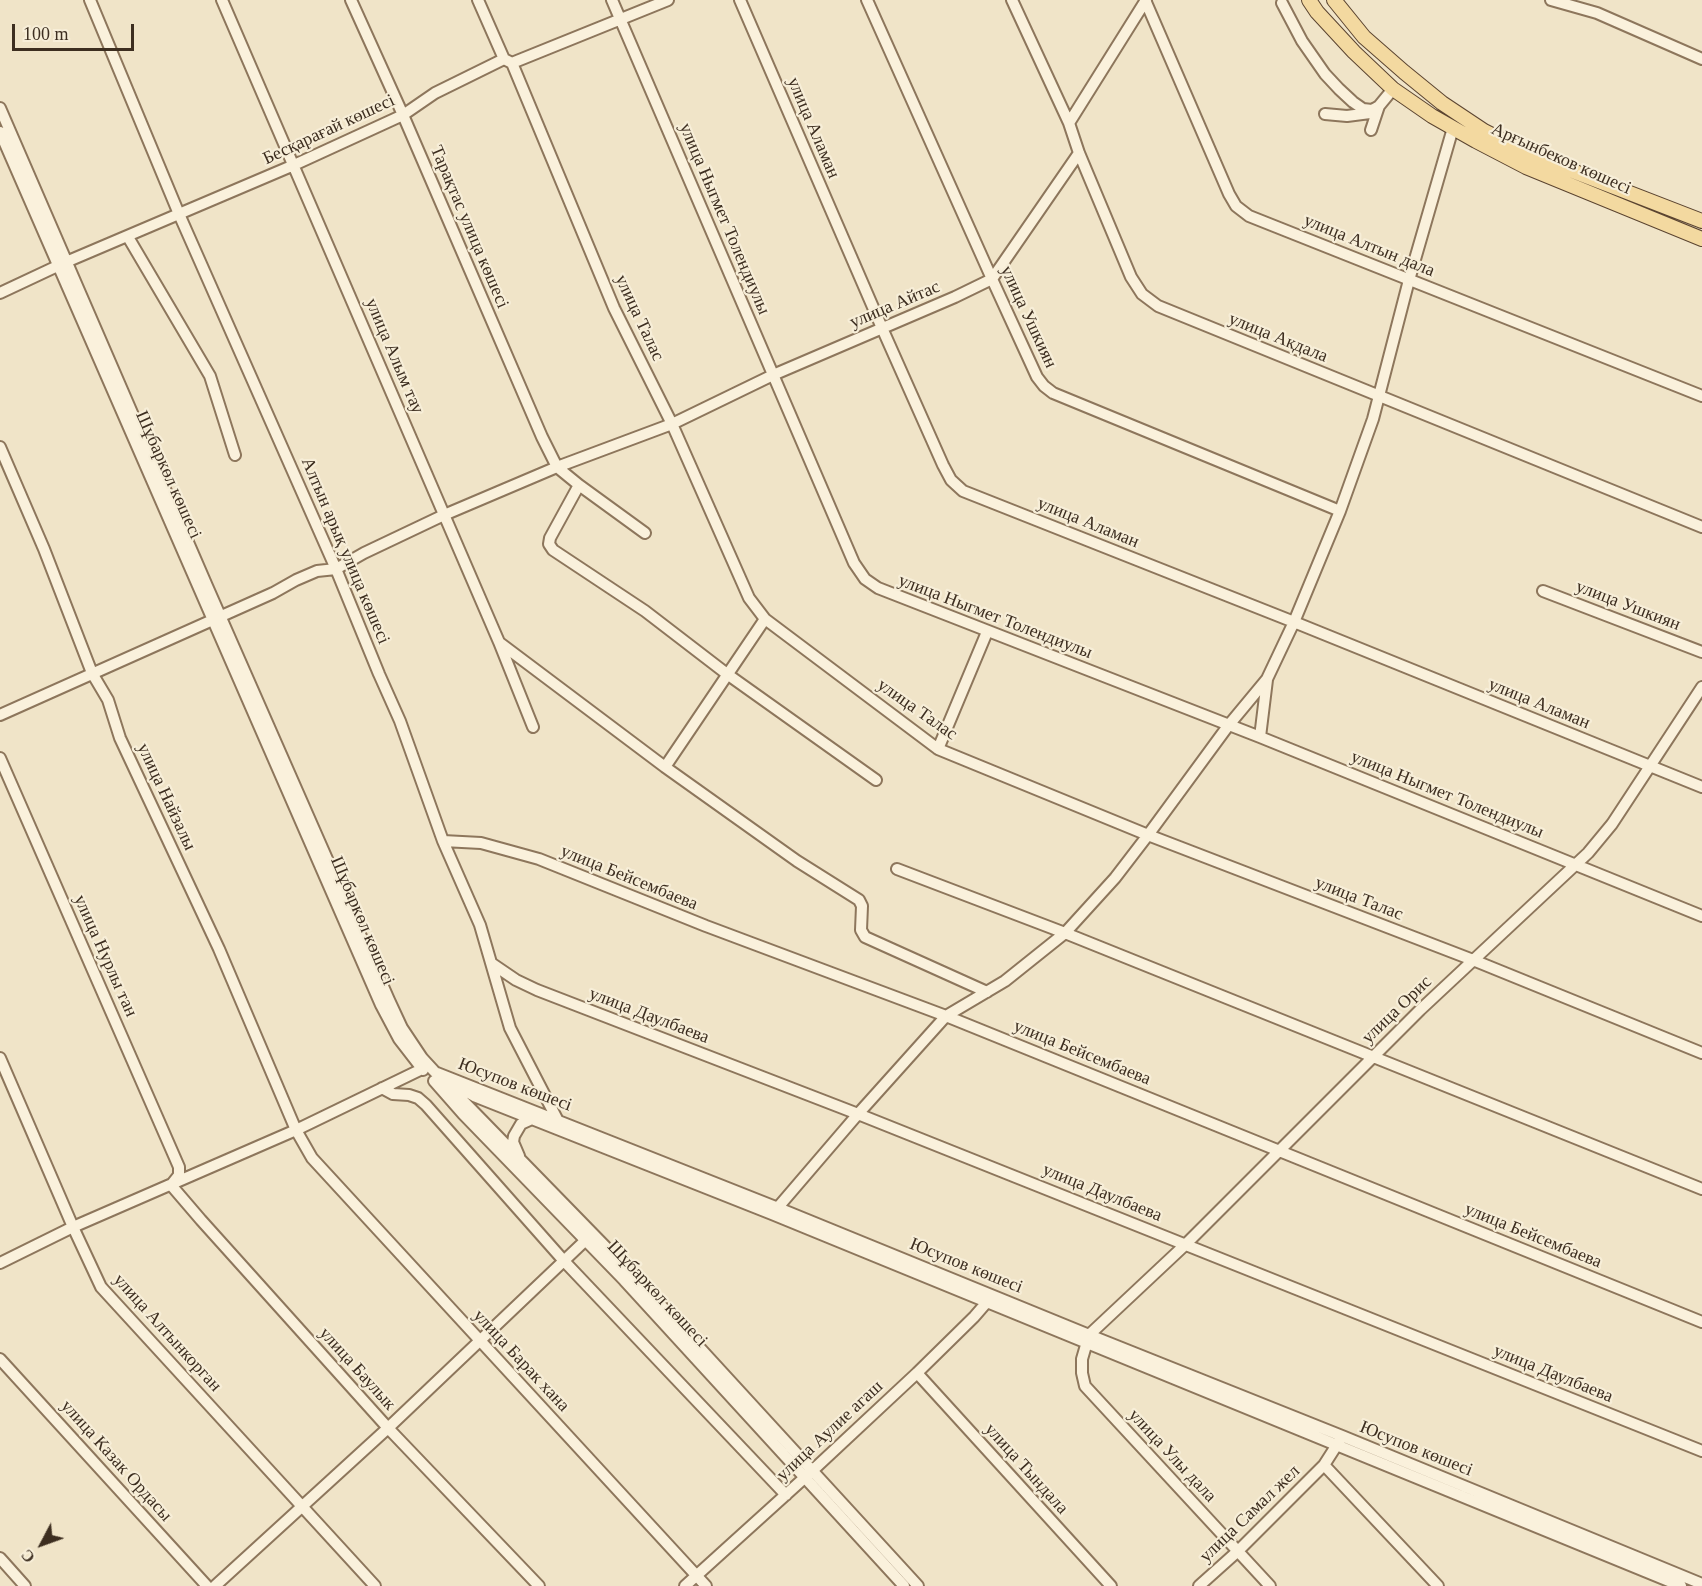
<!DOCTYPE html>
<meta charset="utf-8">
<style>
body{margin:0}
#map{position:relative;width:1702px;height:1586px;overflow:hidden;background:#f0e4c8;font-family:Georgia,serif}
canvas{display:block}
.north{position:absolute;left:12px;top:1514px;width:60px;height:60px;-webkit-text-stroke:4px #f7eed8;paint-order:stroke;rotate:229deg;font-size:16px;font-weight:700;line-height:24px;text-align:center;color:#3d2e20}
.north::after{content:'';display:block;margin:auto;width:21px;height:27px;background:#3d2e20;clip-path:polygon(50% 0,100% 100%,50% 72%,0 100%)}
.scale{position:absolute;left:12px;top:24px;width:122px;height:27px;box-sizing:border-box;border:3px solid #3d2e20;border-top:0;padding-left:8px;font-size:18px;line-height:21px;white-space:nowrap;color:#3d2e20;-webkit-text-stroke:4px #f7eed8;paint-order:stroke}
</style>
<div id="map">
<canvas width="1702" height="1586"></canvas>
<div class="north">С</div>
<div class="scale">100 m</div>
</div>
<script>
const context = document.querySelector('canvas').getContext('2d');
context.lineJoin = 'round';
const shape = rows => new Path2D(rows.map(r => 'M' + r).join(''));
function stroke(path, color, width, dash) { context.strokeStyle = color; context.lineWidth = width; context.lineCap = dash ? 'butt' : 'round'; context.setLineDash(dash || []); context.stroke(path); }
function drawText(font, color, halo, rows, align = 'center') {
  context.font = font + ' Georgia,serif'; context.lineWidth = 4.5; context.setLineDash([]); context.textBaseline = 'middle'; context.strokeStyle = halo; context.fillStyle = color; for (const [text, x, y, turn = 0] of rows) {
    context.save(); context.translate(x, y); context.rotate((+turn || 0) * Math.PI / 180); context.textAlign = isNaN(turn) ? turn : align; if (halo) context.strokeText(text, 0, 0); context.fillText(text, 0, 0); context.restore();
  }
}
const minor = shape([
 [90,0,179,214,336,569,379,674,400,721,443,841,480,925,510,1028,557,1119],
 [222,0,499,642,533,727],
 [351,0,403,115,542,437,557,467,579,485,550,538,549,544,553,550,645,611,727,674,876,780],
 [478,0,504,59],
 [612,0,854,563,865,579,878,588,1260,737,1702,916],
 [740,0,882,328,943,465,951,480,963,491,1294,622,1702,787],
 [867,0,992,279,1037,377,1044,386,1053,393,1340,511],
 [1012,0,1069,123,1079,153,1131,277,1142,294,1158,306,1702,527],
 [1145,0,1229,194,1236,206,1249,216,1702,396],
 [1551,0,1597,13,1702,59],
 [1282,3,1302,41,1325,74,1339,89,1353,102,1363,109,1372,110,1379,106,1393,89],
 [512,63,614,308,672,424,749,598,765,619,938,749,1148,835,1473,960,1702,1053],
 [0,108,207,586,389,1000,402,1028,422,1058,434,1071,632,1274,918,1586],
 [1325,114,1347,116,1370,113],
 [1069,123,1146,0],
 [1371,130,1379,106],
 [0,132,381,1005,399,1039,423,1070],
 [128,237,210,376,235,455],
 [0,293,66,262,294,165,403,115,435,93,504,59,512,63,668,0],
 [0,447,44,549,92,673,108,700,120,738,219,949,296,1130,312,1158,706,1586],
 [579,485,645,533],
 [1543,591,1702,652],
 [765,619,665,767,797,861,859,900,862,906,861,930,865,937,987,992],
 [500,643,665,767],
 [0,715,273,593,296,580,317,571,336,569,364,553,444,515,557,467,672,424,773,375,955,297,992,279,1079,153],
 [1260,737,1267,680],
 [938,749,987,632],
 [0,758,179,1167,179,1175,171,1185,201,1220,388,1428,539,1586],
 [443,841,481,843,539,859,706,926,946,1016,1702,1322],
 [897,869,1065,933,1702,1189],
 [491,963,516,980,537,990,858,1114,1702,1451],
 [0,1058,73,1227,101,1287,375,1586],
 [437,1073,778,1208,1089,1335,1342,1436,1702,1584],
 [434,1081,463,1114,624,1280,904,1586],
 [457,1086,474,1096,772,1214,1681,1586],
 [382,1088,393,1094,409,1095,418,1098,426,1105,564,1261,786,1495],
 [519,1156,513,1142,514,1136,521,1124,532,1119],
 [774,1212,858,1114,946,1016,1005,981,1065,933,1115,878,1148,835,1228,726,1267,679,1294,622,1340,511,1373,419,1409,280,1453,128],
 [0,1263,73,1227,296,1130,422,1069],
 [0,1359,207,1586],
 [917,1373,1111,1586],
 [1324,1465,1438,1586],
 [0,1558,25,1586],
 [215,1586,388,1428,590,1236],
 [685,1586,812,1471,917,1373,974,1317,987,1302,988,1297],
 [1199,1586,1238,1551,1324,1465,1340,1440],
 [1270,1586,1085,1386,1082,1373,1082,1359,1089,1335,1186,1244,1420,1010,1588,853,1612,824,1702,687]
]);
const major = shape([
 [1309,0,1317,12,1354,52,1393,89,1432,116,1476,141,1526,167,1702,239],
 [1334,0,1364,37,1404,72,1442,103,1484,131,1534,156,1702,221]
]);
stroke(minor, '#8d765c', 14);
stroke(major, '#5b4430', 16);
stroke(minor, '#faf1dc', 10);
stroke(major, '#f3d9a0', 14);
drawText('18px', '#3d2e20', '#f7eed8', [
 ["улица Аламан",813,128,67],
 ["Бесқарағай көшесі",329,130,-25],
 ["Арғынбеков көшесі",1561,159,24],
 ["улица Ныгмет Толендиулы",724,219,67],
 ["Тарақтас улица көшесі",469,227,67],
 ["улица Алтын дала",1369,246,22],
 ["улица Айтас",895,305,-23],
 ["улица Ушкиян",1028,317,65],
 ["улица Талас",639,318,65],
 ["улица Акдала",1278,338,22],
 ["улица Алым тау",394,356,67],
 ["Шұбаркөл көшесі",168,475,66],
 ["улица Аламан",1088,523,22],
 ["Алтын арық улица көшесі",345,551,67],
 ["улица Ушкиян",1628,606,21],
 ["улица Ныгмет Толендиулы",995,617,21],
 ["улица Аламан",1539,704,22],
 ["улица Талас",917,710,35],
 ["улица Ныгмет Толендиулы",1447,795,22],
 ["улица Найзалы",166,797,65],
 ["улица Бейсембаева",629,878,22],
 ["улица Талас",1359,899,21],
 ["Шұбаркөл көшесі",362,921,67],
 ["улица Нурлы тан",105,956,66],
 ["улица Орис",1397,1010,-44],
 ["улица Даулбаева",649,1016,21],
 ["улица Бейсембаева",1082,1053,22],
 ["Юсупов көшесі",515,1085,21],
 ["улица Даулбаева",1102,1193,22],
 ["улица Бейсембаева",1533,1236,22],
 ["Юсупов көшесі",966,1266,22],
 ["Шұбаркөл көшесі",657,1294,47],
 ["улица Алтынкорган",167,1333,48],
 ["улица Барак хана",521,1361,47],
 ["улица Баулык",357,1369,48],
 ["улица Даулбаева",1553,1374,22],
 ["улица Аулие агаш",830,1431,-43],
 ["Юсупов көшесі",1416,1449,22],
 ["улица Улы дала",1172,1456,47],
 ["улица Казак Ордасы",116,1461,48],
 ["улица Тындала",1026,1469,48],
 ["улица Самал жел",1250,1514,-44]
]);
</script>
